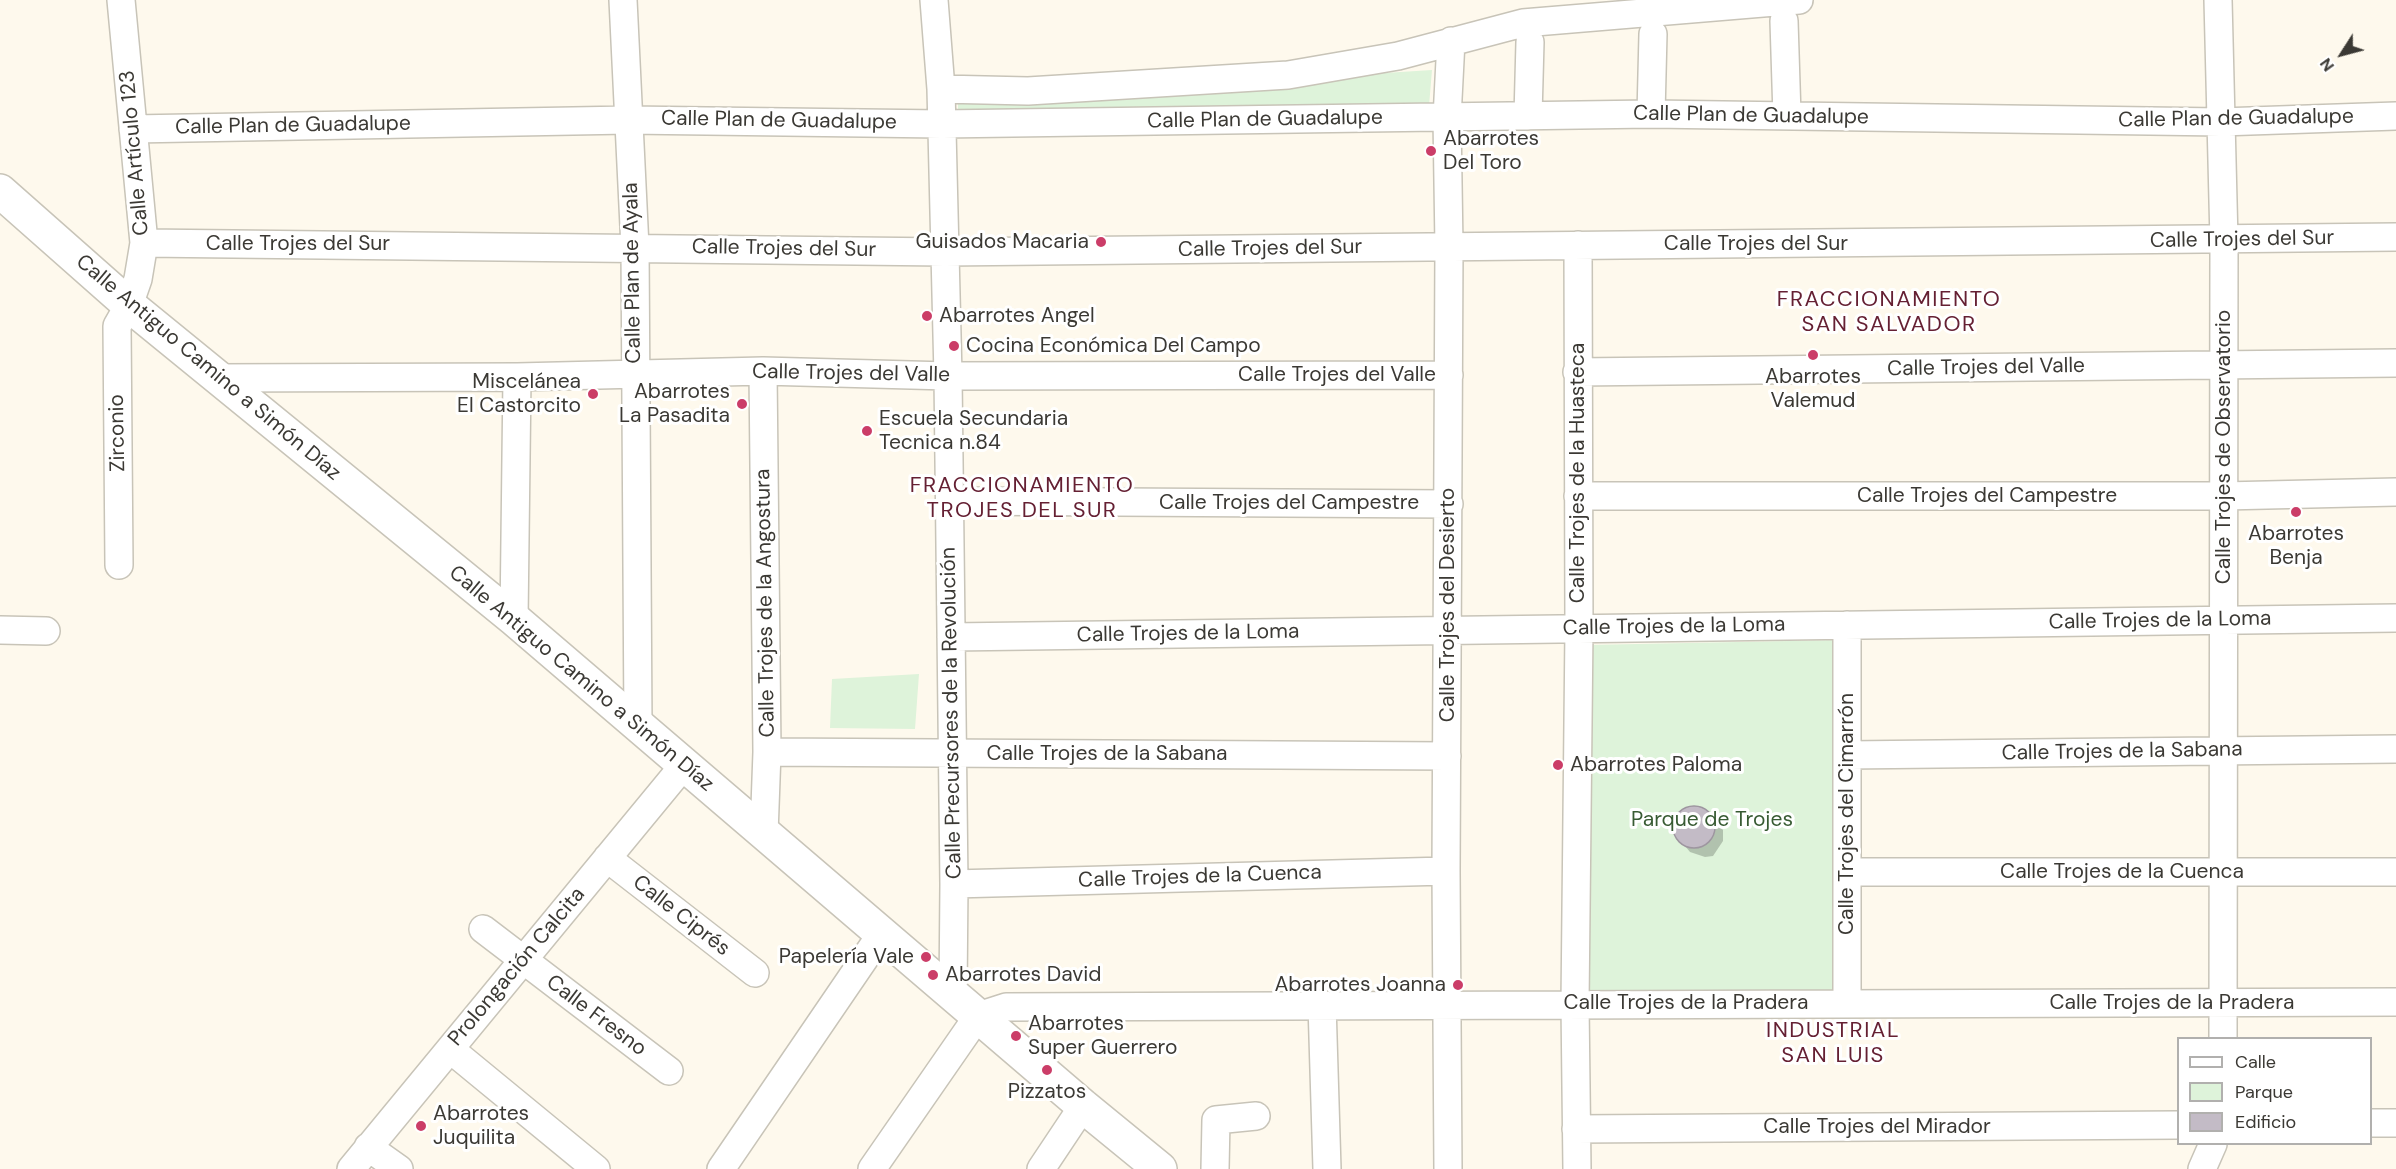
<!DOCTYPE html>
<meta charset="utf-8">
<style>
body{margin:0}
#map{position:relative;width:2396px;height:1169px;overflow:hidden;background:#fef9ed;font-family:"DM Sans",sans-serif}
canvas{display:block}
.legend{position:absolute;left:2177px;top:1037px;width:195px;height:108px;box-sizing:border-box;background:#fff;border:2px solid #b1b0ae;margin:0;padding:8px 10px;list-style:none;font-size:18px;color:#3b3934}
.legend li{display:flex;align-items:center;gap:12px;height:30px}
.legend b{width:30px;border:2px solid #b1b0ae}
.north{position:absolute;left:2312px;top:24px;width:60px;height:60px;-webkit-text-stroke:4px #fff;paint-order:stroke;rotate:234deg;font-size:16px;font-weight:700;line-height:24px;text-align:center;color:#3b3934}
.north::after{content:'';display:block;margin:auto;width:21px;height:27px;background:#3b3934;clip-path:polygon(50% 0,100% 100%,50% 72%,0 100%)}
</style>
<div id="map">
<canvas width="2396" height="1169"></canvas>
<ul class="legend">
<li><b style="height:8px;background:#fff"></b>Calle</li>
<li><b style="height:16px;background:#def3da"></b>Parque</li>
<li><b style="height:16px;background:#c3bbc6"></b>Edificio</li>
</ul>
<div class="north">N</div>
</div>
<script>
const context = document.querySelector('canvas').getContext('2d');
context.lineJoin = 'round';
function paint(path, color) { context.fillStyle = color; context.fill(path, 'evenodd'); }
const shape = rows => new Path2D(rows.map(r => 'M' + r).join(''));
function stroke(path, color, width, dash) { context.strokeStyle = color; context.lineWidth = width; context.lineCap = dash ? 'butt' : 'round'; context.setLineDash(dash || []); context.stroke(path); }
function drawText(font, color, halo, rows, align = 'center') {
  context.font = font + ' "DM Sans",sans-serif'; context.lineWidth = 6; context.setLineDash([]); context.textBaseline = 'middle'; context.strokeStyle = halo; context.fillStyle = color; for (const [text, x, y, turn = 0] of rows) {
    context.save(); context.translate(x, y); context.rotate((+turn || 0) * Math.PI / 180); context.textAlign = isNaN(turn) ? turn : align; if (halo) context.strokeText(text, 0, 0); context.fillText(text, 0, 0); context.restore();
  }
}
paint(shape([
 [1432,70,1429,106,958,113,958,100],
 [1839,640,1838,995,1584,995,1587,645],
 [919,674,915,729,830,728,832,679]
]), '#def3da');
paint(shape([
 [1700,806,1723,830,1723,841,1713,856,1705,857,1690,852,1676,835,1677,819,1684,808]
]), '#0003');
const building = shape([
 '1673 827a21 21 0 1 1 42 0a21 21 0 1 1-42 0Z'
]);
paint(building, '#c3bbc6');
stroke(building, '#9e96a0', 1.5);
const minor = shape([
 [623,0,635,247,638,726],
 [934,0,941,89,948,376,954,884,953,995],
 [2218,0,2224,241,2223,1038],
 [1784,21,1787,116],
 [941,89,1028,91,1288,75,1398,56,1523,23,1799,0],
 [1651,114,1653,34],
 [1528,116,1530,42],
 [133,129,628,120,942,124,1651,114,2221,122,2396,116],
 [144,243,945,252,2396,237],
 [763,371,767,752,764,834],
 [1577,372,2396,363],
 [217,378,517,377,763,371,948,376,1449,375],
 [1578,496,2224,496,2396,492],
 [950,501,1449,504],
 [119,565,117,326,129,305,138,279,144,243,121,0],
 [514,619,517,377],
 [0,630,46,631],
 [951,637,2396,618],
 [767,752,1447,756],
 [1847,755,2396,749],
 [607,858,755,973],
 [1847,872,2396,872],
 [954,884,1446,871],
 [483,929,669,1071],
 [1847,1003,1847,625],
 [1322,1004,1327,1169],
 [450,1049,596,1169],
 [2370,1123,2396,1123],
 [1576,1129,2178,1125],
 [368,1147,399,1169],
 [351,1169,684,765],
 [721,1169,882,933],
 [872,1169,978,1016,1006,1007,2396,1002],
 [1041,1169,1083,1106],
 [1215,1169,1216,1120,1256,1116],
 [1448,1169,1446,871,1449,247,1447,118,1451,41],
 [1577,1169,1575,1004,1579,629,1578,245],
 [2202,1169,2213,1144]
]);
const major = shape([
 [0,191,129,305,514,619,1083,1106,1160,1169]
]);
stroke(minor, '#c8c4b8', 30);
stroke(major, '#c8c4b8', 36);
stroke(minor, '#fff', 27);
stroke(major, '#fff', 33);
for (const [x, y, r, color] of [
 [1431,151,6,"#cb3d68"],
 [1101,242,6,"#cb3d68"],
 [927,316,6,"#cb3d68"],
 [954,346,6,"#cb3d68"],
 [1813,355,6,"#cb3d68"],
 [593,394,6,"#cb3d68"],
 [742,404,6,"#cb3d68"],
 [867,431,6,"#cb3d68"],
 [2296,512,6,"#cb3d68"],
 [1558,765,6,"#cb3d68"],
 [926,957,6,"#cb3d68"],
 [933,975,6,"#cb3d68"],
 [1458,985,6,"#cb3d68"],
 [1016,1036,6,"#cb3d68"],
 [1047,1070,6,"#cb3d68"],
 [421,1126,6,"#cb3d68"]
]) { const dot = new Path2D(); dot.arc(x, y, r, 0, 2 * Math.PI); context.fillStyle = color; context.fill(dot); stroke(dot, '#fff', 2); }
drawText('21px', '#3b3934', '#fff', [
 ["Calle Plan de Guadalupe",1751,116,1],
 ["Calle Plan de Guadalupe",2236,119,-1],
 ["Calle Plan de Guadalupe",1265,120,-1],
 ["Calle Plan de Guadalupe",779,121,1],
 ["Calle Plan de Guadalupe",293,126,-1],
 ["Calle Artículo 123",135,153,-95],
 ["Calle Trojes del Sur",2242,240,-1],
 ["Calle Trojes del Sur",298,244],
 ["Calle Trojes del Sur",1756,244],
 ["Calle Trojes del Sur",784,249,1],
 ["Calle Trojes del Sur",1270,249,-1],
 ["Calle Plan de Ayala",633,273,-91],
 ["Calle Antiguo Camino a Simón Díaz",208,368,40],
 ["Calle Trojes del Valle",1986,368,-1],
 ["Calle Trojes del Valle",851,374,1],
 ["Calle Trojes del Valle",1337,375],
 ["Zirconio",118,433,-91],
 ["Calle Trojes de Observatorio",2224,447,-90],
 ["Calle Trojes de la Huasteca",1578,473,-90],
 ["Calle Trojes del Campestre",1987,496],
 ["Calle Trojes del Campestre",1289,503],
 ["Calle Trojes de la Angostura",766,603,-91],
 ["Calle Trojes del Desierto",1448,605,-90],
 ["Calle Trojes de la Loma",2160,621,-1],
 ["Calle Trojes de la Loma",1674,627,-1],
 ["Calle Trojes de la Loma",1188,634,-1],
 ["Calle Antiguo Camino a Simón Díaz",581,679,40],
 ["Calle Precursores de la Revolución",952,713,-91],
 ["Calle Trojes de la Sabana",2122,752,-1],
 ["Calle Trojes de la Sabana",1107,754],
 ["Calle Trojes del Cimarrón",1847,814,-90],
 ["Calle Trojes de la Cuenca",2122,872],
 ["Calle Trojes de la Cuenca",1200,877,-2],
 ["Calle Ciprés",681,916,38],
 ["Prolongación Calcita",517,967,-50],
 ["Calle Trojes de la Pradera",1686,1003],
 ["Calle Trojes de la Pradera",2172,1003],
 ["Calle Fresno",596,1016,37],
 ["Calle Trojes del Mirador",1877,1127]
]);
drawText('21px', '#3b3934', '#fff', [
 ["Abarrotes",1443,139],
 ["Del Toro",1443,163],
 ["Guisados Macaria",1089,242,"right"],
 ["Abarrotes Angel",939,316],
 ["Cocina Económica Del Campo",966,346],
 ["Abarrotes",1813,377,"center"],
 ["Valemud",1813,401,"center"],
 ["Miscelánea",581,382,"right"],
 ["El Castorcito",581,406,"right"],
 ["Abarrotes",730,392,"right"],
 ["La Pasadita",730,416,"right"],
 ["Escuela Secundaria",879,419],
 ["Tecnica n.84",879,443],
 ["Abarrotes",2296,534,"center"],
 ["Benja",2296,558,"center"],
 ["Abarrotes Paloma",1570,765],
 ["Papelería Vale",914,957,"right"],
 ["Abarrotes David",945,975],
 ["Abarrotes Joanna",1446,985,"right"],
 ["Abarrotes",1028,1024],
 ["Super Guerrero",1028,1048],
 ["Pizzatos",1047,1092,"center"],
 ["Abarrotes",433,1114],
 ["Juquilita",433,1138]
], 'left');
drawText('21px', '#385b33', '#fff', [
 ["Parque de Trojes",1712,820]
]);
context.letterSpacing = '1.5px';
drawText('22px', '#652033', '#fff', [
 ["FRACCIONAMIENTO",1889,300],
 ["SAN SALVADOR",1889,325],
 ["FRACCIONAMIENTO",1022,486],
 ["TROJES DEL SUR",1022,511],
 ["INDUSTRIAL",1833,1031],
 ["SAN LUIS",1833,1056]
]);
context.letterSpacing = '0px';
</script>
